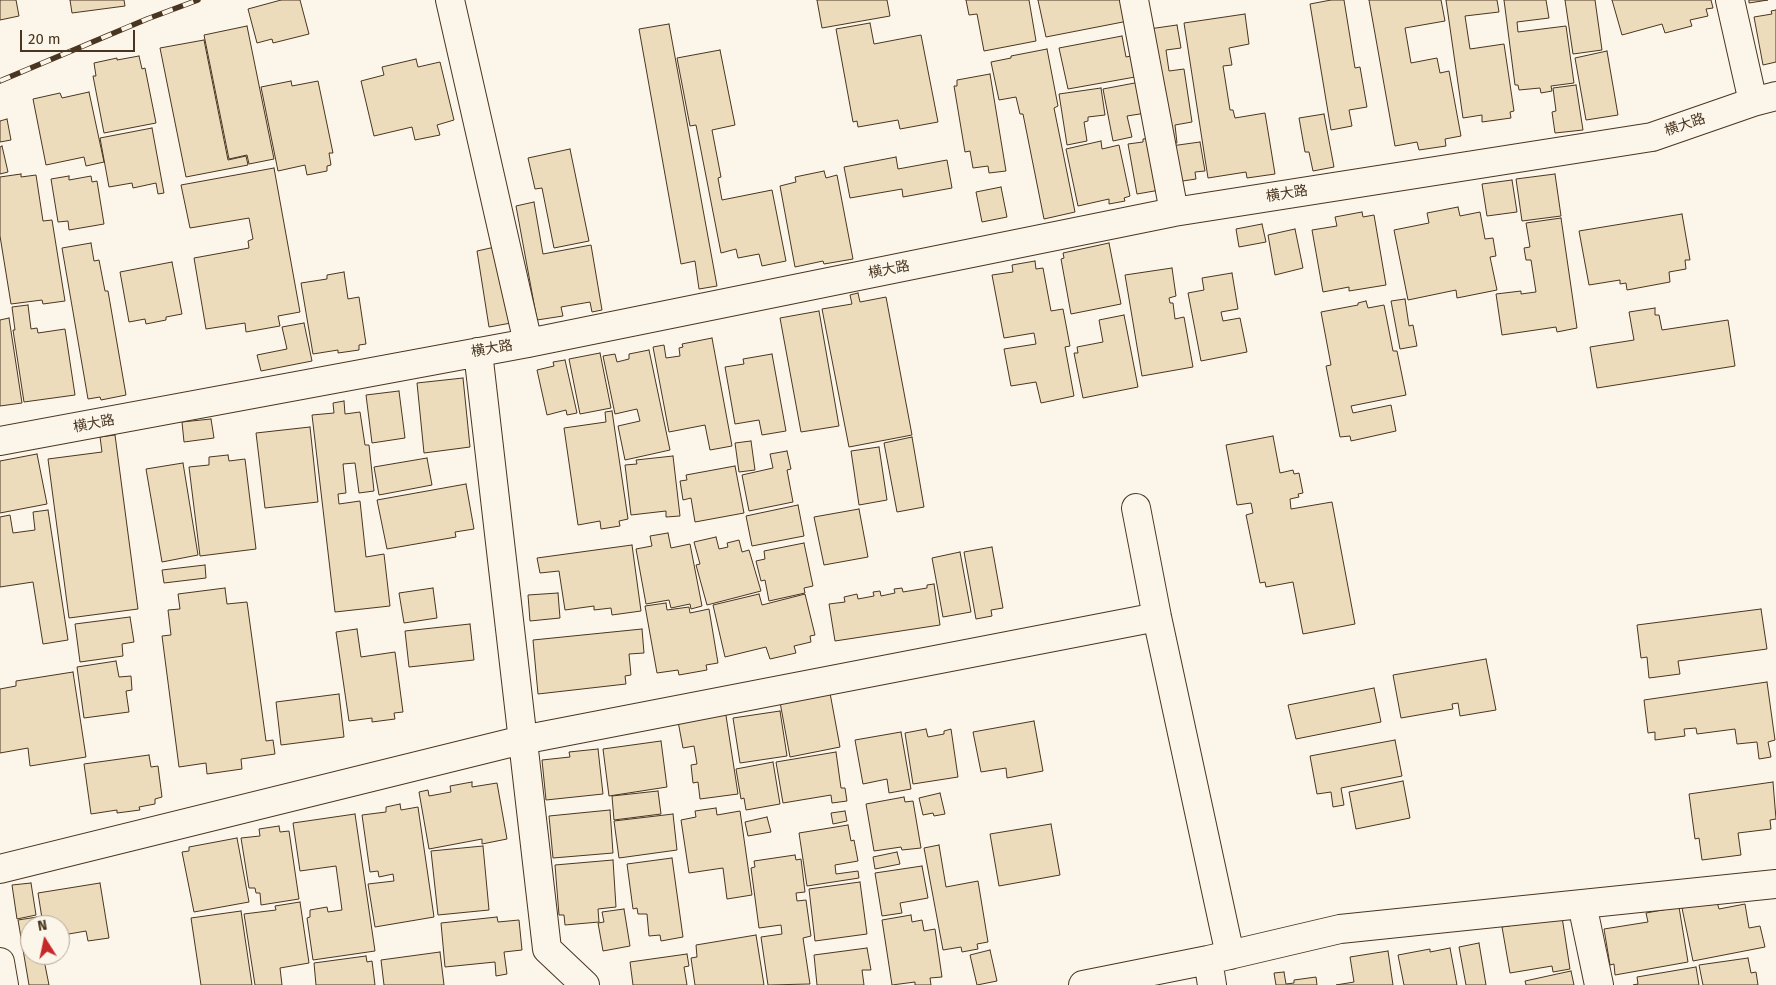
<!DOCTYPE html>
<meta charset="utf-8">
<style>
body{margin:0}
#map{position:relative;width:1776px;height:985px;overflow:hidden;background:#fbf6e9;font-family:"Fira Sans",sans-serif}
canvas{display:block}
.north{position:absolute;left:20px;top:915px;width:50px;height:50px;box-sizing:border-box;background:#fbf6e9;border:1px solid #b4a999;border-radius:50%;rotate:350deg;font-size:14px;font-weight:700;line-height:20px;text-align:center;color:#4a3520}
.north::after{content:'';display:block;margin:auto;width:18px;height:22px;background:#c62828;clip-path:polygon(50% 0,100% 100%,50% 72%,0 100%)}
.scale{position:absolute;left:20px;top:30px;width:115px;height:22px;box-sizing:border-box;border:2px solid #4a3520;border-top:0;padding-left:6px;font-size:15px;line-height:18px;white-space:nowrap;color:#4a3520;-webkit-text-stroke:4px #fbf6e9;paint-order:stroke}
</style>
<div id="map">
<canvas width="1776" height="985"></canvas>
<div class="north">N</div>
<div class="scale">20 m</div>
</div>
<script>
const context = document.querySelector('canvas').getContext('2d');
context.lineJoin = 'round';
function paint(path, color) { context.fillStyle = color; context.fill(path, 'evenodd'); }
const shape = rows => new Path2D(rows.map(r => 'M' + r).join(''));
function stroke(path, color, width, dash) { context.strokeStyle = color; context.lineWidth = width; context.lineCap = dash ? 'butt' : 'round'; context.setLineDash(dash || []); context.stroke(path); }
function drawText(font, color, halo, rows, align = 'center') {
  context.font = font + ' "Fira Sans","Noto Sans JP",sans-serif'; context.lineWidth = 4; context.setLineDash([]); context.textBaseline = 'middle'; context.strokeStyle = halo; context.fillStyle = color; for (const [text, x, y, turn = 0] of rows) {
    context.save(); context.translate(x, y); context.rotate((+turn || 0) * Math.PI / 180); context.textAlign = isNaN(turn) ? turn : align; if (halo) context.strokeText(text, 0, 0); context.fillText(text, 0, 0); context.restore();
  }
}
const building = shape([
 [0,0,16,0,19,16,0,20,0,0],
 [70,0,124,0,125,6,72,13,70,0],
 [281,0,300,0,309,34,273,43,272,39,257,43,248,9,281,0],
 [817,0,887,0,890,16,822,28,817,0],
 [966,0,1029,0,1036,41,984,51,977,14,969,15,966,0],
 [1038,0,1124,0,1128,21,1046,37,1038,0],
 [1331,0,1344,0,1355,68,1360,67,1367,107,1349,110,1352,126,1331,130,1310,4,1331,0],
 [1369,0,1441,0,1445,21,1405,28,1411,63,1437,58,1440,73,1449,71,1461,136,1445,139,1446,146,1419,150,1417,142,1395,146,1369,0],
 [1446,0,1497,0,1499,12,1465,16,1470,49,1504,44,1514,111,1510,112,1511,118,1482,122,1482,115,1463,118,1446,0],
 [1504,0,1546,0,1549,18,1517,22,1518,32,1566,26,1574,83,1551,86,1552,91,1541,93,1540,88,1519,90,1518,85,1515,85,1504,0],
 [1565,0,1595,0,1602,50,1573,54,1565,0],
 [1612,0,1711,0,1713,8,1706,9,1708,16,1690,20,1692,26,1665,33,1662,24,1622,35,1612,0],
 [1749,0,1768,0,1749,3,1749,0],
 [1776,10,1776,62,1763,65,1754,17,1772,14,1771,11,1776,10],
 [1245,14,1249,44,1229,48,1232,65,1223,66,1230,110,1233,110,1235,118,1265,113,1275,174,1247,178,1246,172,1208,178,1184,23,1245,14],
 [870,23,874,44,921,35,938,122,900,129,898,120,858,127,857,121,853,122,836,29,870,23],
 [669,24,717,286,699,289,695,261,681,264,639,29,669,24],
 [1177,25,1181,48,1166,50,1169,71,1184,69,1192,122,1175,125,1177,143,1167,144,1149,29,1177,25],
 [247,26,274,159,249,164,247,155,229,159,204,35,247,26],
 [1122,36,1126,57,1131,56,1135,77,1068,89,1059,48,1122,36],
 [204,40,228,160,246,156,248,165,186,177,160,48,204,40],
 [1047,49,1058,106,1054,108,1075,212,1044,219,1023,114,1020,114,1016,97,999,100,991,62,1011,58,1011,56,1047,49],
 [720,50,735,125,712,130,721,177,718,178,722,200,772,190,786,261,762,266,759,254,738,258,736,249,721,253,696,125,690,126,677,58,720,50],
 [1607,51,1618,115,1586,120,1575,58,1607,51],
 [139,56,142,69,145,68,156,123,104,133,93,76,96,76,94,63,117,58,117,60,139,56],
 [416,59,418,67,440,62,454,120,437,125,440,135,415,140,412,127,374,136,361,81,384,75,382,67,416,59],
 [990,74,1006,171,989,173,988,166,973,168,970,151,965,152,954,86,957,86,957,80,990,74],
 [291,81,292,86,318,81,333,153,329,153,331,165,327,166,327,171,307,175,305,165,278,171,261,87,291,81],
 [1140,82,1146,113,1127,116,1132,137,1113,141,1103,89,1140,82],
 [1576,85,1583,130,1555,133,1552,112,1556,111,1553,88,1576,85],
 [1101,88,1105,115,1088,117,1088,121,1084,122,1087,141,1067,145,1059,94,1101,88],
 [89,92,104,162,86,166,84,157,46,165,33,99,60,93,62,98,89,92],
 [1324,114,1334,167,1313,171,1309,152,1305,152,1299,118,1324,114],
 [7,119,11,140,0,142,0,121,7,119],
 [152,128,164,193,158,194,156,183,133,188,132,183,109,187,100,138,152,128],
 [1151,138,1160,190,1137,194,1128,144,1143,142,1143,139,1151,138],
 [1101,141,1102,149,1119,145,1130,196,1124,198,1125,201,1109,204,1109,199,1078,206,1066,149,1101,141],
 [1200,142,1205,171,1195,172,1196,179,1176,182,1171,146,1200,142],
 [2,146,8,172,0,174,0,147,2,146],
 [570,149,589,241,554,248,542,188,535,189,528,158,570,149],
 [896,157,898,169,947,160,952,188,903,197,902,189,850,198,844,167,896,157],
 [274,168,300,312,278,316,280,326,246,332,245,323,206,329,194,258,249,248,248,241,253,239,249,218,190,228,181,185,274,168],
 [824,171,826,178,837,175,853,259,824,264,823,261,795,267,780,186,796,182,795,177,824,171],
 [21,174,21,177,36,175,43,221,52,220,65,301,43,304,42,300,11,304,0,236,0,177,21,174],
 [1555,174,1561,216,1522,221,1516,179,1555,174],
 [69,176,69,180,91,176,92,182,97,181,104,224,69,230,68,221,58,222,51,179,69,176],
 [1512,180,1517,212,1487,216,1482,184,1512,180],
 [1001,187,1007,217,982,222,976,192,1001,187],
 [534,202,543,254,591,245,602,310,592,312,590,302,561,307,563,316,537,320,516,206,534,202],
 [1458,207,1460,216,1480,212,1485,239,1493,238,1496,256,1490,257,1497,290,1457,298,1456,290,1408,300,1394,230,1429,223,1427,213,1458,207],
 [1362,212,1363,217,1374,215,1386,285,1349,291,1349,287,1323,292,1312,230,1337,226,1335,217,1362,212],
 [1682,214,1690,260,1685,260,1686,269,1669,272,1670,282,1627,290,1626,283,1620,284,1620,280,1589,285,1579,231,1682,214],
 [1561,218,1577,328,1557,332,1556,327,1502,335,1496,294,1521,291,1521,294,1536,292,1531,260,1526,260,1524,248,1530,247,1526,223,1561,218],
 [1262,224,1266,242,1239,247,1236,229,1262,224],
 [1295,229,1303,268,1275,275,1268,235,1295,229],
 [91,243,94,261,99,260,105,291,108,291,126,395,101,400,100,397,88,399,62,248,91,243],
 [1109,243,1121,304,1071,314,1061,259,1064,258,1063,253,1109,243],
 [495,247,511,323,489,327,477,251,495,247],
 [1035,261,1036,269,1043,268,1051,311,1063,309,1070,346,1065,347,1074,396,1041,403,1036,382,1011,386,1004,349,1036,344,1034,333,1004,338,992,275,1013,272,1012,265,1035,261],
 [172,262,182,314,166,317,166,320,146,324,145,319,129,322,120,272,172,262],
 [1172,268,1176,296,1169,298,1170,303,1173,303,1175,319,1184,317,1193,367,1142,376,1125,275,1172,268],
 [344,272,348,299,359,297,366,344,359,345,359,350,338,353,338,350,313,354,301,283,327,279,327,275,344,272],
 [1232,273,1238,309,1221,312,1223,321,1240,318,1247,352,1201,361,1188,293,1204,290,1202,278,1232,273],
 [858,293,860,302,886,297,912,435,849,447,822,309,852,304,850,295,858,293],
 [1405,299,1409,326,1413,325,1417,346,1400,349,1391,301,1405,299],
 [1366,301,1368,308,1384,305,1393,351,1397,351,1406,395,1351,406,1353,413,1391,405,1396,431,1351,441,1350,436,1340,437,1326,366,1331,365,1321,312,1358,305,1358,303,1366,301],
 [28,305,31,329,37,328,38,333,65,329,75,395,24,402,13,330,15,330,12,307,28,305],
 [1655,308,1655,315,1659,315,1662,330,1728,320,1735,366,1597,388,1590,347,1634,340,1629,312,1655,308],
 [819,311,839,426,801,432,780,318,819,311],
 [1124,315,1138,387,1083,398,1074,353,1078,353,1077,347,1103,342,1099,320,1124,315],
 [9,318,22,403,0,406,0,320,9,318],
 [304,323,312,361,261,371,257,355,287,349,282,327,304,323],
 [712,338,732,446,710,450,705,425,669,432,653,347,664,345,666,358,680,356,679,348,683,347,682,344,712,338],
 [649,350,670,450,625,460,618,426,640,421,637,409,615,414,603,356,615,354,617,362,629,359,629,354,649,350],
 [600,353,611,408,580,414,569,359,600,353],
 [772,354,786,431,762,435,759,420,735,424,725,367,744,364,743,359,772,354],
 [565,360,577,413,567,415,566,410,547,415,537,370,554,366,553,362,565,360],
 [463,378,470,447,424,453,417,383,463,378],
 [399,391,405,438,372,443,366,395,399,391],
 [344,401,345,414,360,412,365,445,369,445,374,491,359,493,355,463,343,464,346,493,338,494,339,504,360,501,366,557,384,554,390,606,335,612,312,415,334,413,333,403,344,401],
 [612,411,628,519,619,521,620,526,601,529,600,521,578,525,564,428,606,422,605,412,612,411],
 [211,419,214,438,184,442,182,422,211,419],
 [310,427,318,502,265,508,256,433,310,427],
 [115,435,138,609,69,618,48,459,102,452,100,437,115,435],
 [1273,436,1280,473,1293,470,1294,474,1299,473,1303,493,1298,494,1299,497,1290,499,1291,509,1332,502,1355,624,1303,634,1293,582,1266,587,1265,582,1260,583,1246,515,1253,513,1251,503,1237,505,1226,445,1273,436],
 [912,437,924,507,897,512,884,443,912,437],
 [751,441,755,470,739,472,735,443,751,441],
 [879,447,887,500,859,505,851,451,879,447],
 [787,451,791,469,787,470,793,502,749,511,742,475,773,468,770,454,787,451],
 [37,454,47,504,0,513,0,461,37,454],
 [228,455,229,461,245,459,256,549,200,556,189,467,209,465,209,457,228,455],
 [673,456,680,516,666,517,666,511,631,515,625,465,637,464,636,460,673,456],
 [427,458,432,485,379,495,374,467,427,458],
 [183,463,198,555,162,562,146,469,183,463],
 [735,466,744,513,695,522,691,498,683,500,680,481,687,480,686,475,735,466],
 [466,484,474,529,455,532,456,537,387,549,377,500,466,484],
 [798,505,804,536,752,546,746,516,798,505],
 [859,509,868,557,824,565,814,517,859,509],
 [48,510,68,640,43,644,33,582,0,587,0,517,10,515,13,533,35,530,33,512,48,510],
 [668,533,671,548,690,544,702,606,691,609,690,604,671,608,669,600,646,604,636,549,652,546,650,536,668,533],
 [716,537,719,549,728,547,727,543,739,540,742,552,749,550,761,591,707,605,696,565,700,564,694,542,716,537],
 [804,543,813,586,804,588,805,593,769,601,765,580,761,581,756,561,765,559,764,551,804,543],
 [632,545,641,611,612,615,611,608,594,610,594,606,565,610,559,571,540,573,537,558,632,545],
 [992,547,1003,608,991,610,992,616,976,619,964,552,992,547],
 [960,552,971,612,943,617,932,558,960,552],
 [205,565,206,578,164,583,162,570,205,565],
 [934,584,940,625,835,641,829,604,845,602,844,597,857,594,858,599,874,596,873,592,880,591,881,596,895,593,894,589,902,588,903,592,927,588,927,585,934,584],
 [225,588,227,604,247,602,266,741,273,740,275,754,241,759,242,769,207,774,206,763,179,767,162,636,171,635,168,610,180,609,178,594,225,588],
 [433,588,437,618,404,623,399,593,433,588],
 [558,593,560,618,530,621,528,595,558,593],
 [759,594,762,605,805,594,815,635,810,636,811,642,794,646,796,653,770,659,766,647,725,657,713,605,759,594],
 [666,603,667,610,689,607,690,613,709,609,718,663,706,665,707,670,679,675,678,670,657,673,645,606,666,603],
 [1761,609,1767,649,1678,661,1680,674,1649,678,1647,657,1641,658,1637,625,1761,609],
 [130,617,134,642,122,644,123,656,80,662,75,624,130,617],
 [470,624,474,660,409,667,405,631,470,624],
 [357,629,361,657,395,652,403,712,394,713,395,719,372,722,372,718,349,721,336,632,357,629],
 [642,629,644,653,629,654,631,675,625,676,626,684,538,694,533,640,642,629],
 [1486,659,1496,710,1460,716,1458,703,1452,704,1453,709,1401,718,1393,675,1486,659],
 [116,661,119,677,131,676,132,690,126,691,129,712,84,718,77,667,116,661],
 [73,672,86,757,30,766,28,748,0,753,0,689,16,686,16,681,73,672],
 [1767,682,1775,740,1768,742,1771,757,1759,759,1757,742,1737,744,1735,729,1697,734,1696,728,1684,729,1685,736,1655,740,1655,732,1648,733,1644,700,1767,682],
 [1374,688,1381,722,1296,739,1288,705,1374,688],
 [830,693,840,747,790,757,780,702,830,693],
 [339,694,344,737,281,745,276,702,339,694],
 [725,709,738,794,700,799,698,782,693,783,691,765,697,764,694,746,683,748,677,716,725,709],
 [780,711,787,756,740,763,733,718,780,711],
 [1034,721,1043,771,1007,778,1006,768,981,772,973,732,1034,721],
 [926,729,928,737,944,734,944,731,951,729,958,777,913,784,905,733,926,729],
 [901,732,911,789,889,793,887,779,863,784,855,740,901,732],
 [1395,740,1402,776,1341,788,1344,805,1333,807,1331,792,1317,794,1310,756,1395,740],
 [661,741,667,787,609,796,603,749,661,741],
 [598,749,603,794,546,800,542,760,570,757,569,752,598,749],
 [836,752,841,788,845,788,847,801,832,803,831,795,783,803,776,762,836,752],
 [149,755,151,767,158,766,162,797,155,799,155,804,139,807,140,810,117,813,117,810,91,814,84,764,149,755],
 [773,762,780,804,746,810,744,798,741,799,736,769,773,762],
 [1403,781,1410,818,1356,829,1349,792,1403,781],
 [472,782,472,787,497,783,507,839,482,844,482,839,429,849,419,792,428,790,429,796,451,792,450,786,472,782],
 [1773,782,1776,819,1770,820,1771,829,1738,833,1741,855,1702,860,1699,838,1695,839,1689,794,1773,782],
 [658,791,661,814,614,820,612,796,658,791],
 [940,793,945,814,934,816,933,813,923,815,919,798,940,793],
 [904,797,905,802,913,801,921,848,902,850,901,847,874,851,866,804,904,797],
 [400,804,401,810,418,807,434,917,375,927,368,884,394,881,393,874,379,877,378,871,370,872,362,815,386,812,386,807,400,804],
 [716,808,717,815,740,811,752,895,727,899,723,868,689,873,681,820,696,817,695,811,716,808],
 [610,810,613,853,553,858,549,816,610,810],
 [845,811,847,821,833,824,831,813,845,811],
 [355,814,375,951,313,960,307,918,310,917,310,910,327,907,328,912,342,910,336,866,300,871,293,823,355,814],
 [673,814,677,850,619,858,614,821,673,814],
 [767,817,771,832,748,836,745,822,767,817],
 [1051,824,1060,875,999,886,990,834,1051,824],
 [848,825,851,841,854,840,858,861,835,865,836,874,858,871,859,878,807,886,799,833,848,825],
 [279,826,280,832,289,831,299,899,261,905,260,893,256,893,255,888,249,888,241,838,260,836,259,829,279,826],
 [237,838,249,902,194,912,182,852,189,851,189,847,237,838],
 [939,845,946,887,978,881,988,942,977,944,978,949,962,952,961,947,943,950,924,848,939,845],
 [483,846,489,910,438,915,431,851,483,846],
 [897,852,900,864,875,869,873,857,897,852],
 [795,855,796,860,801,859,805,892,796,893,797,901,806,900,811,936,803,938,810,984,768,985,761,937,782,934,781,925,759,928,751,868,755,867,754,861,795,855],
 [672,858,683,937,661,941,660,935,649,936,647,914,638,914,637,908,633,909,627,864,672,858],
 [613,860,616,907,598,909,599,922,565,925,564,915,559,915,555,865,613,860],
 [922,866,928,898,900,903,902,913,882,916,875,873,922,866],
 [860,882,867,934,815,941,809,889,860,882],
 [31,883,36,915,17,919,12,885,31,883],
 [100,883,109,938,88,941,86,931,63,935,62,931,60,931,60,925,43,925,38,893,100,883],
 [300,902,309,963,280,968,282,985,255,985,244,914,276,910,275,906,300,902],
 [1717,902,1719,909,1745,904,1749,928,1760,926,1765,947,1693,961,1682,908,1717,902],
 [1679,907,1688,962,1615,975,1614,964,1610,965,1604,929,1648,922,1646,913,1679,907],
 [624,909,630,946,603,951,598,923,604,922,602,912,624,909],
 [241,911,252,985,201,985,191,918,241,911],
 [911,915,912,922,922,920,924,931,935,929,942,977,930,978,931,985,915,985,915,982,892,985,882,920,911,915],
 [37,917,38,925,30,925,30,955,43,955,49,985,29,985,18,920,37,917],
 [497,917,498,922,519,920,522,950,504,952,507,974,496,976,495,962,445,967,441,923,497,917],
 [1562,917,1570,969,1553,972,1552,966,1510,973,1502,927,1562,917],
 [756,935,764,985,695,985,691,958,697,957,696,945,756,935],
 [1479,943,1486,985,1466,985,1459,947,1479,943],
 [867,948,871,970,862,970,864,985,817,985,814,955,867,948],
 [1450,948,1457,985,1404,985,1398,955,1430,949,1430,952,1450,948],
 [990,950,997,981,977,985,970,955,990,950],
 [1388,951,1393,985,1336,985,1354,982,1350,957,1388,951],
 [440,952,444,985,384,985,381,960,440,952],
 [687,954,689,966,684,967,687,985,633,985,630,962,687,954],
 [366,956,367,962,372,961,375,985,316,985,314,963,366,956],
 [1748,958,1751,973,1756,972,1758,985,1703,985,1699,965,1748,958],
 [1696,967,1699,985,1633,985,1638,984,1637,977,1696,967],
 [1571,971,1574,985,1526,985,1525,981,1571,971],
 [1284,972,1286,984,1294,983,1294,980,1316,977,1317,985,1276,985,1274,973,1284,972]
]);
paint(building, '#ecdcbc');
stroke(building, '#4a3520', 1);
const minor = shape([
 [450,0,528,343],
 [1134,0,1174,212],
 [1730,0,1753,102],
 [478,352,547,949,585,985],
 [0,441,528,343,1174,212,1652,137,1753,102,1776,96],
 [1136,508,1157,617,1230,955],
 [0,869,522,740,1157,617],
 [1582,904,1599,985],
 [1208,960,1212,985],
 [0,962,4,985],
 [1083,985,1208,960,1340,929,1776,884]
]);
stroke(minor, '#4a3520', 30);
stroke(minor, '#fbf6e9', 28);
const rail = shape([
 [0,81,147,19,198,0]
]);
stroke(rail, '#4a3520', 5.5);
stroke(rail, '#fbf6e9', 4, [11]);
drawText('14px', '#4a3520', '#fbf6e9', [
 ["横大路",1685,125,-19],
 ["横大路",1287,194,-9],
 ["横大路",889,270,-11],
 ["横大路",492,349,-10],
 ["横大路",94,424,-11]
]);
</script>
